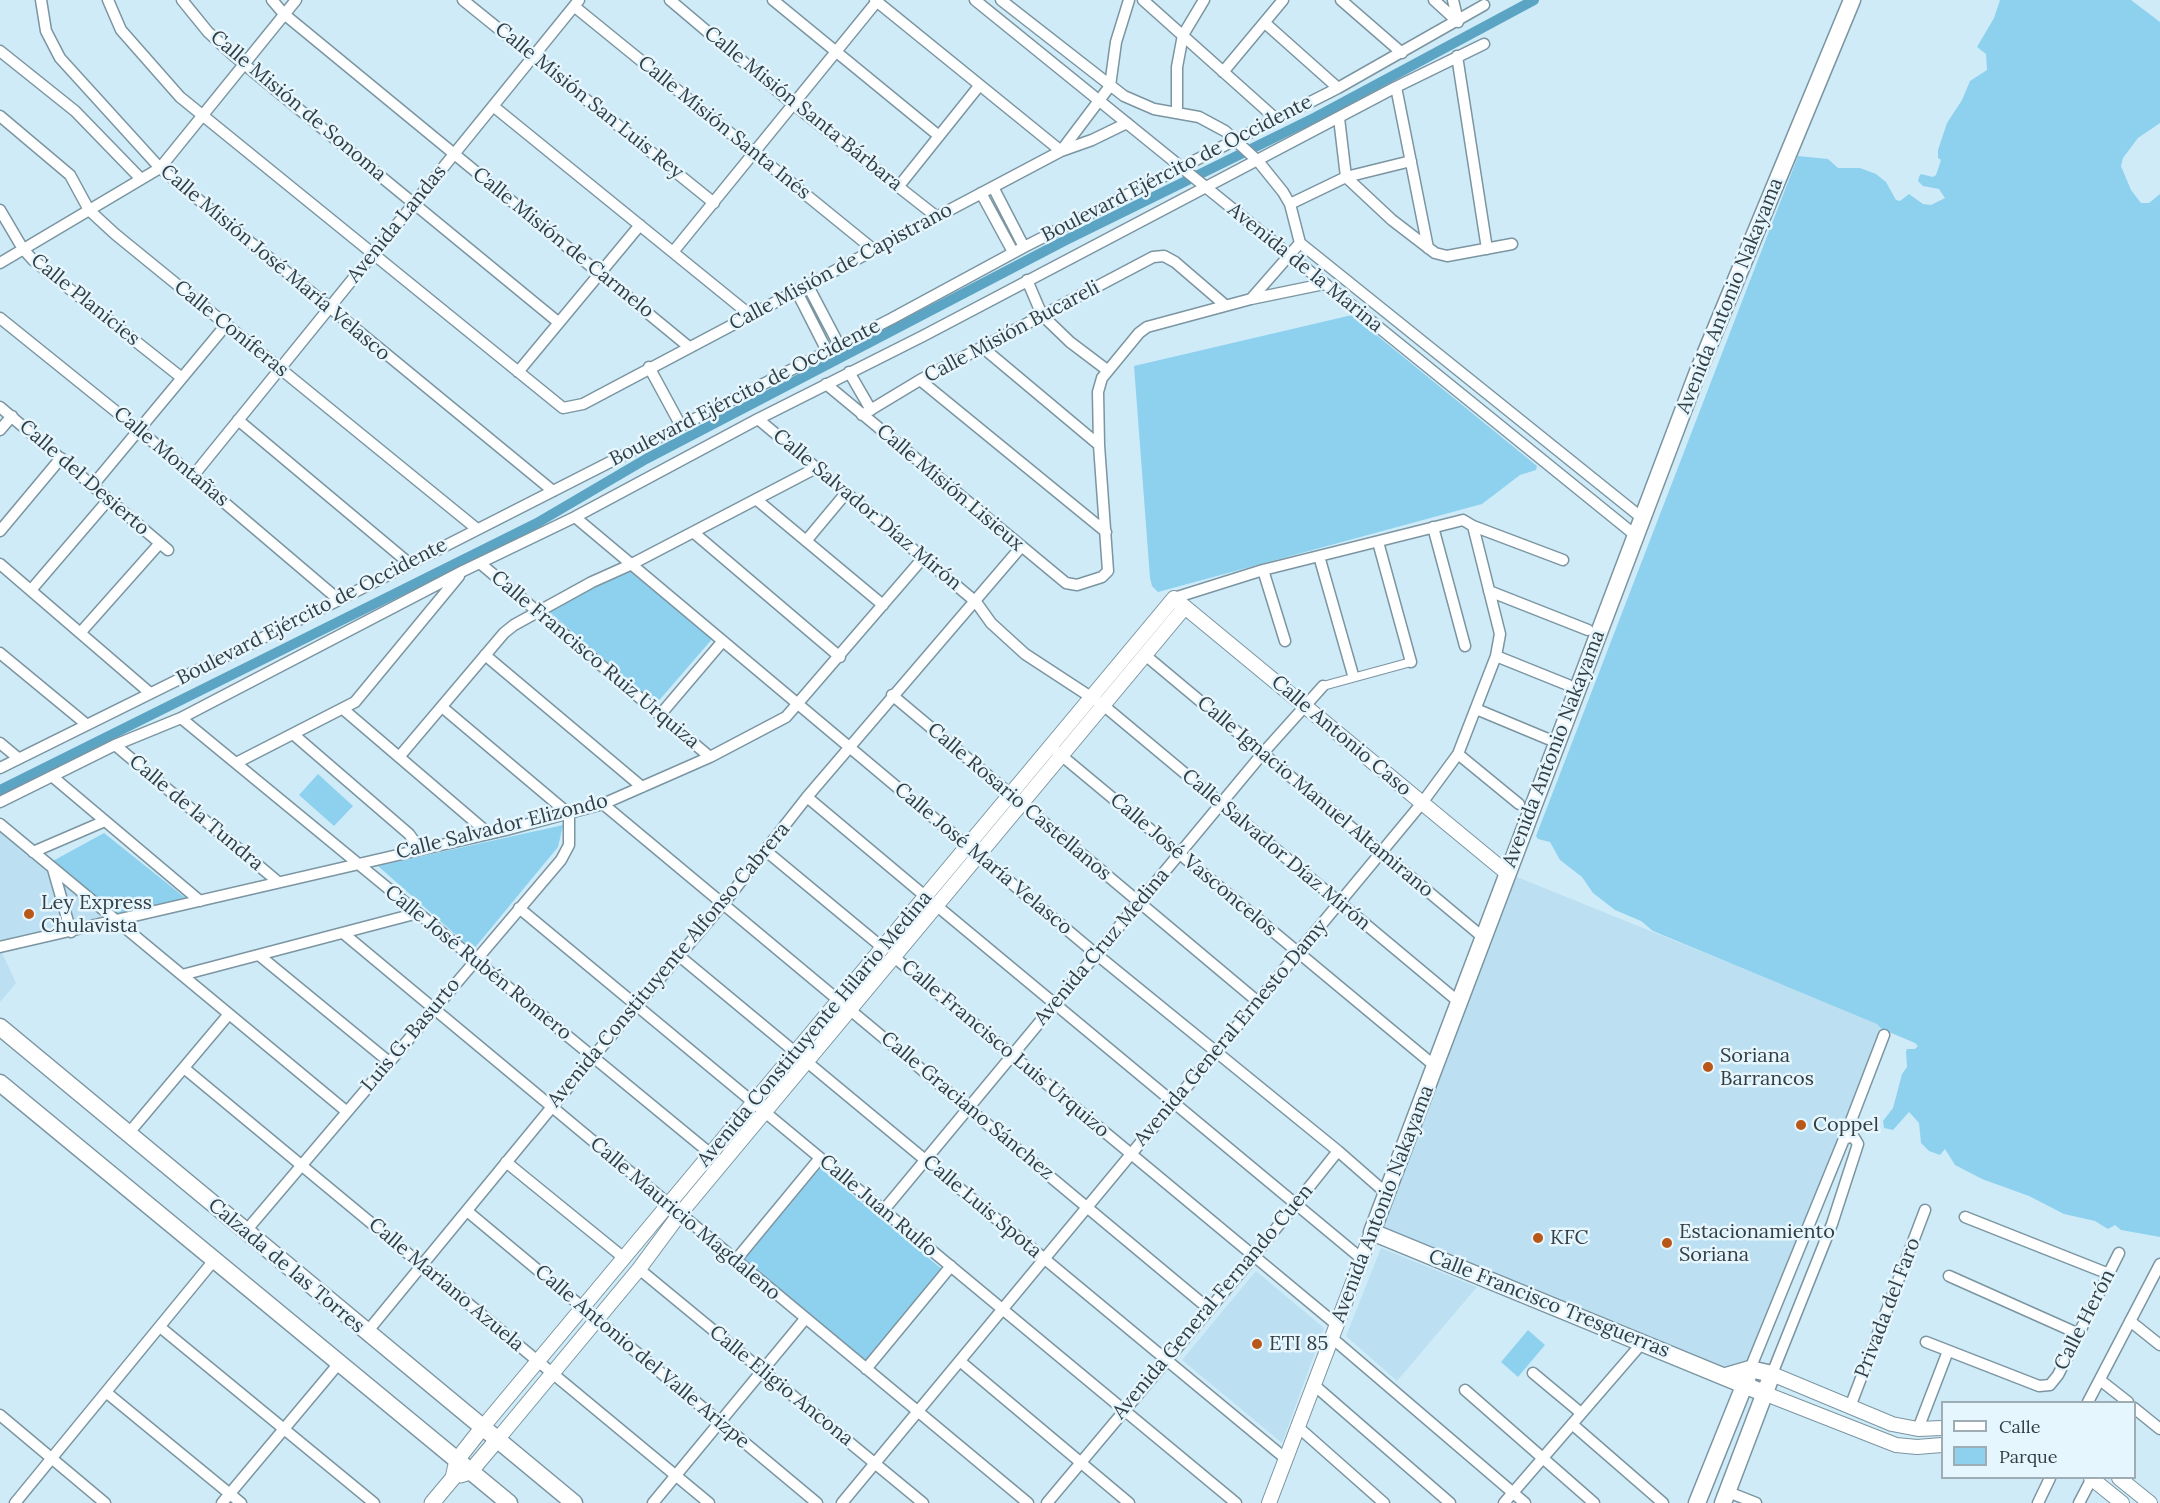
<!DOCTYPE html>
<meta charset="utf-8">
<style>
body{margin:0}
#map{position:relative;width:2160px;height:1503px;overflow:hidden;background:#cfebf8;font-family:Lora,serif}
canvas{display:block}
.legend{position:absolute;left:1941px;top:1401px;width:195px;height:78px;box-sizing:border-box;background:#e6f6fe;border:2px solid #9eacb3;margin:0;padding:8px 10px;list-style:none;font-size:18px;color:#333e43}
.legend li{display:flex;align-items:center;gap:12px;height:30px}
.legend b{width:30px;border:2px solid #9eacb3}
</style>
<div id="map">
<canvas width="2160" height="1503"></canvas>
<ul class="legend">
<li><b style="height:8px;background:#fff"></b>Calle</li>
<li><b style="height:16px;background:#8ed1ef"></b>Parque</li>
</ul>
</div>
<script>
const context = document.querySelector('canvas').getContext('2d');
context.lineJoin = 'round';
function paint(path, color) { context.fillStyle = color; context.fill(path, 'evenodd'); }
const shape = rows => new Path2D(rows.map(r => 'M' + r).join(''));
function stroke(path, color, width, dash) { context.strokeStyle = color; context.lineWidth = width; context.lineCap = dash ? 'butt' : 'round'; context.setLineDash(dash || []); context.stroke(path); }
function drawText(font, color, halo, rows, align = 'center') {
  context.font = font + ' Lora,serif'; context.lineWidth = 5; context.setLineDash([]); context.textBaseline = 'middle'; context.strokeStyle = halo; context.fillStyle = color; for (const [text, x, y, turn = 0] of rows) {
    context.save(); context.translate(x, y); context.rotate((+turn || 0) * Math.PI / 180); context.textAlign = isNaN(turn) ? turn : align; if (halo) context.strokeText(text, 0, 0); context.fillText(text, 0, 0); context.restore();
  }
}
paint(shape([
 [0,824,116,921,0,947],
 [1507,873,1888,1027,1744,1385,1372,1232],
 [0,948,16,983,0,1002],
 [1381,1248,1477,1287,1397,1381,1346,1336],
 [1256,1271,1324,1328,1282,1443,1182,1360]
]), '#bce0f1');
paint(shape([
 [2000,0,2131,0,2160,22,2160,123,2138,138,2123,158,2121,166,2131,190,2141,203,2149,203,2160,194,2160,1237,2121,1230,2115,1225,2108,1229,2095,1221,2064,1214,2029,1196,1982,1179,1955,1165,1945,1149,1940,1155,1929,1151,1921,1143,1919,1123,1909,1112,1893,1130,1884,1128,1883,1121,1893,1108,1902,1074,1907,1067,1906,1052,1907,1049,1915,1049,1918,1046,1915,1043,1882,1029,1877,1024,1653,931,1641,921,1615,910,1593,893,1582,877,1560,860,1550,842,1538,839,1536,836,1798,156,1828,159,1838,168,1860,168,1876,174,1886,182,1896,200,1900,201,1909,194,1923,204,1931,205,1945,198,1939,189,1923,186,1918,181,1919,177,1921,174,1933,177,1936,175,1941,160,1938,158,1938,150,1947,123,1962,100,1970,81,1987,70,1986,54,1977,47,1994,18],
 [1352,315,1537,466,1536,470,1520,475,1482,504,1158,592,1152,586,1150,578,1134,366],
 [629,569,713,638,656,704,545,608],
 [318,774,353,806,334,826,299,795],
 [563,825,558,847,473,950,378,866],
 [104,833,188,900,119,917,51,862],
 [820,1168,943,1270,865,1363,742,1262],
 [1528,1330,1545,1345,1518,1377,1501,1362]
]), '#8ed1ef');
stroke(shape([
 [0,790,537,523,646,459,1064,241,1316,117,1534,0]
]), '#5ca4c3', 10);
const pedestrian = shape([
 [1323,686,1411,662]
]);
const minor = shape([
 [41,0,46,31,60,58,160,168,553,491],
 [108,0,121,30,180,97,563,408,583,404,1061,151,1092,140,1127,123],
 [182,0,208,32,233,55,558,322],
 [272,0,284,14,689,347],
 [463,0,714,203],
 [670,0,793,104,937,217],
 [773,0,939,136],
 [875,0,1061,151,1110,86,1116,42,1129,0],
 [975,0,1635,535],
 [1001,0,1124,96,1154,109,1199,117,1225,131,1258,161,1283,192,1290,204,1300,243,1642,518],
 [1143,0,1275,118],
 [1341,0,1402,53],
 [1434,0,1458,22],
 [1453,0,1458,21],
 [575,7,874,250],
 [1265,23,1338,88],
 [0,51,75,111,141,179],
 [1457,56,1487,249],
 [1223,72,1283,0],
 [1396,87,1428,248],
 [493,106,749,314],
 [1177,111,1177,67,1183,35,1204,0],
 [0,116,70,175,89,210,115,234,477,529],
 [1339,118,1346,177,1392,220,1435,253,1447,256,1512,244],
 [899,186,979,86],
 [993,187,1024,247],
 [981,193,1013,252],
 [1290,204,1346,177,1411,161],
 [0,210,23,249,33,260,182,378],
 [673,252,878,0],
 [0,263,160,168,296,0],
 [1027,280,1042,315,1070,342,1107,370],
 [807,284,839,345],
 [796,290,827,351],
 [1251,299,1324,284],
 [0,318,139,430,339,600],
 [982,347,1099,445],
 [649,367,681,426],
 [518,372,640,225],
 [849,372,871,410],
 [920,380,1106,532],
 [826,384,1066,583,1077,585,1102,577,1108,571,1099,445,1098,392,1102,378,1139,333,1147,327,1251,299,1300,243],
 [0,407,168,550],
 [862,415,920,380,1153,257,1164,256,1175,262,1225,305],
 [758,419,976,602,991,623,1025,654,1103,705,1460,1003],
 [238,420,410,564],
 [0,430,12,416],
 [193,476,579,0],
 [93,485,226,325],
 [757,500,883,605],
 [575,517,1096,954,1338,1151],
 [1473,526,1563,560],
 [1433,527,1465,646],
 [0,531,61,458],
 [693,532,840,657],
 [806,541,846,493],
 [1378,542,1411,662],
 [1319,556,1353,675],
 [0,564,150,693],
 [481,564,710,757],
 [1263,570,1285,641],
 [31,590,109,499],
 [1489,591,1588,630],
 [81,632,160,543],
 [0,653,86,724],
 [485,655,642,787],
 [1145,655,1485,939],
 [1496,656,1568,685],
 [892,695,1257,1001],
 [343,709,488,833],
 [1476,709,1548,739],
 [660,715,722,642],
 [181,718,711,1154],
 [293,734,409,834,420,849],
 [0,743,18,758],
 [115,745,277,881],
 [1056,751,1436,1067],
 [1458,754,1519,804],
 [399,757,504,633,514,625,592,582,630,565,816,468],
 [236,763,355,702,459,576],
 [0,768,339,600,891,319,1024,247,1338,88,1484,5],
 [53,777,200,901],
 [807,797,925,896],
 [0,802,115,745,181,718,463,571,575,517,758,419,923,336,1396,87,1484,44],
 [603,804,1209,1309],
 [0,824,346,1111],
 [766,851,883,948],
 [33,852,105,821],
 [53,869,71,932],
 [937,906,1362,1259],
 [519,908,1236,1503],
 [343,933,1028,1503],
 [0,947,506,830,603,804,710,757,786,717,923,558],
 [678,955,1286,1459],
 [260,956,388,1061],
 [894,957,1337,1325],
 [182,975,418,913],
 [184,1068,709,1503],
 [128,1134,229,1014],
 [1844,1139,1884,1035],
 [506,1162,624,1258],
 [467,1211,817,1503],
 [883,1211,1263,753,1323,686],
 [1965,1217,2109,1274],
 [245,1232,561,860,569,845,569,814,442,707],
 [735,1261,820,1158],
 [639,1269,923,1503],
 [1949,1276,2079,1334],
 [2130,1321,2160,1345],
 [160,1327,374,1503],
 [367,1332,593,1057,724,903,807,797,1021,547],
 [1332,1338,1525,1503],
 [1926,1342,2039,1386,2050,1385,2058,1375,2119,1253],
 [961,1362,1129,1503],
 [866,1369,951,1266],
 [1750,1369,1844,1139,1853,1136,1858,1144,1832,1224,1772,1374],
 [1533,1373,1581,1413],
 [2100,1380,2128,1402],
 [1314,1385,1450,1503],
 [1465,1390,1594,1503],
 [107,1393,241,1503],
 [2088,1402,2160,1264],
 [1850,1407,1925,1210],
 [2134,1408,2160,1429],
 [0,1415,105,1503],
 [1572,1424,1663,1503],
 [1298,1427,1384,1503],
 [1918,1429,1948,1351],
 [1728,1492,1756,1503],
 [15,1503,215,1259],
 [222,1503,340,1362],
 [653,1503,805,1319],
 [842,1503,1422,803,1458,754,1496,656,1500,634,1473,526,1463,520,1263,570,1174,598],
 [1047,1503,1254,1256,1338,1151,1386,1193],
 [1504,1503,1643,1342],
 [2038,1503,2050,1478],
 [2079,1503,2092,1478]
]);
const tertiary = shape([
 [1772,1374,1892,1424,1918,1429,1942,1428],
 [1766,1394,1896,1445,1917,1447,1942,1445],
 [482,1428,1174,598,1507,873],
 [497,1440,639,1269,679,1215,1185,607],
 [2091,1478,2122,1503],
 [2119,1478,2150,1503],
 [1269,1503,1372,1232]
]);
const secondary = shape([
 [461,1475,470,1472,497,1440],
 [432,1503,453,1478,457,1460,482,1428]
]);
const primary = shape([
 [0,1027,574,1503],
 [0,1083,509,1503],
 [1766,1394,1372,1232,1697,374,1852,0],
 [1697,1503,1748,1376],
 [1723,1503,1772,1374,1750,1369,1726,1376]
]);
stroke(pedestrian, '#7b95a1', 10);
stroke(minor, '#7b95a1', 13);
stroke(tertiary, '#7b95a1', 16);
stroke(secondary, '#7b95a1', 17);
stroke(primary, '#7b95a1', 19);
stroke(pedestrian, '#fff', 8);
stroke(minor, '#fff', 10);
stroke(tertiary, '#fff', 14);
stroke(secondary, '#fff', 15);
stroke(primary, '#fff', 16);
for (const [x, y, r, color] of [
 [29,914,6,"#b85717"],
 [1708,1067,6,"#b85717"],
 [1801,1125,6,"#b85717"],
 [1538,1238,6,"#b85717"],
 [1667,1243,6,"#b85717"],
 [1257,1344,6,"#b85717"]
]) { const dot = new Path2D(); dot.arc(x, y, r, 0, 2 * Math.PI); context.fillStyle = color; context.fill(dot); stroke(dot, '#e6f6fe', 2); }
drawText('20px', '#333e43', '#e6f6fe', [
 ["Calle Misión San Luis Rey",589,101,39],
 ["Calle Misión de Sonoma",298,106,40],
 ["Calle Misión Santa Bárbara",803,109,39],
 ["Calle Misión Santa Inés",724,128,39],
 ["Boulevard Ejército de Occidente",1177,169,-27],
 ["Avenida Landas",397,224,-51],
 ["Calle Misión de Carmelo",563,243,39],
 ["Calle Misión José María Velasco",275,263,40],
 ["Calle Misión de Capistrano",841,267,-28],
 ["Avenida de la Marina",1305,268,39],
 ["Avenida Antonio Nakayama",1730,296,-68],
 ["Calle Planicies",85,300,39],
 ["Calle Coníferas",231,329,39],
 ["Calle Misión Bucareli",1012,332,-28],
 ["Boulevard Ejército de Occidente",745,393,-27],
 ["Calle Montañas",171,457,40],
 ["Calle del Desierto",84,478,41],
 ["Calle Misión Lisieux",950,488,40],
 ["Calle Salvador Díaz Mirón",867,510,40],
 ["Boulevard Ejército de Occidente",312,612,-27],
 ["Calle Francisco Ruiz Urquiza",595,660,40],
 ["Calle Antonio Caso",1341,736,40],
 ["Avenida Antonio Nakayama",1554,749,-69],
 ["Calle Ignacio Manuel Altamirano",1315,797,40],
 ["Calle Rosario Castellanos",1019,802,40],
 ["Calle de la Tundra",196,813,40],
 ["Calle Salvador Elizondo",502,827,-14],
 ["Calle Salvador Díaz Mirón",1276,850,40],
 ["Calle José María Velasco",983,859,40],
 ["Calle José Vasconcelos",1193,865,40],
 ["Avenida Cruz Medina",1102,947,-50],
 ["Calle José Rubén Romero",478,963,39],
 ["Avenida Constituyente Alfonso Cabrera",669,965,-50],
 ["Avenida Constituyente Hilario Medina",815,1029,-50],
 ["Avenida General Ernesto Damy",1231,1033,-50],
 ["Luis G. Basurto",411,1035,-50],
 ["Calle Francisco Luis Urquizo",1005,1049,40],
 ["Calle Graciano Sánchez",967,1106,40],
 ["Avenida Antonio Nakayama",1383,1204,-69],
 ["Calle Juan Rulfo",878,1206,40],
 ["Calle Luis Spota",982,1207,40],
 ["Calle Mauricio Magdaleno",685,1219,40],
 ["Calzada de las Torres",286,1266,40],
 ["Calle Mariano Azuela",446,1285,40],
 ["Avenida General Fernando Cuen",1213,1302,-50],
 ["Calle Francisco Tresguerras",1549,1304,22],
 ["Privada del Faro",1888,1308,-69],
 ["Calle Herón",2085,1320,-63],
 ["Calle Antonio del Valle Arizpe",642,1357,40],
 ["Calle Eligio Ancona",781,1386,39]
]);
drawText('20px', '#333e43', '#e6f6fe', [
 ["Ley Express",41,903],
 ["Chulavista",41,926],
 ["Soriana",1720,1056],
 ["Barrancos",1720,1079],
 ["Coppel",1813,1125],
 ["Estacionamiento",1679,1232],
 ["Soriana",1679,1255],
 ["KFC",1550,1238],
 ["ETI 85",1269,1344]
], 'left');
</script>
